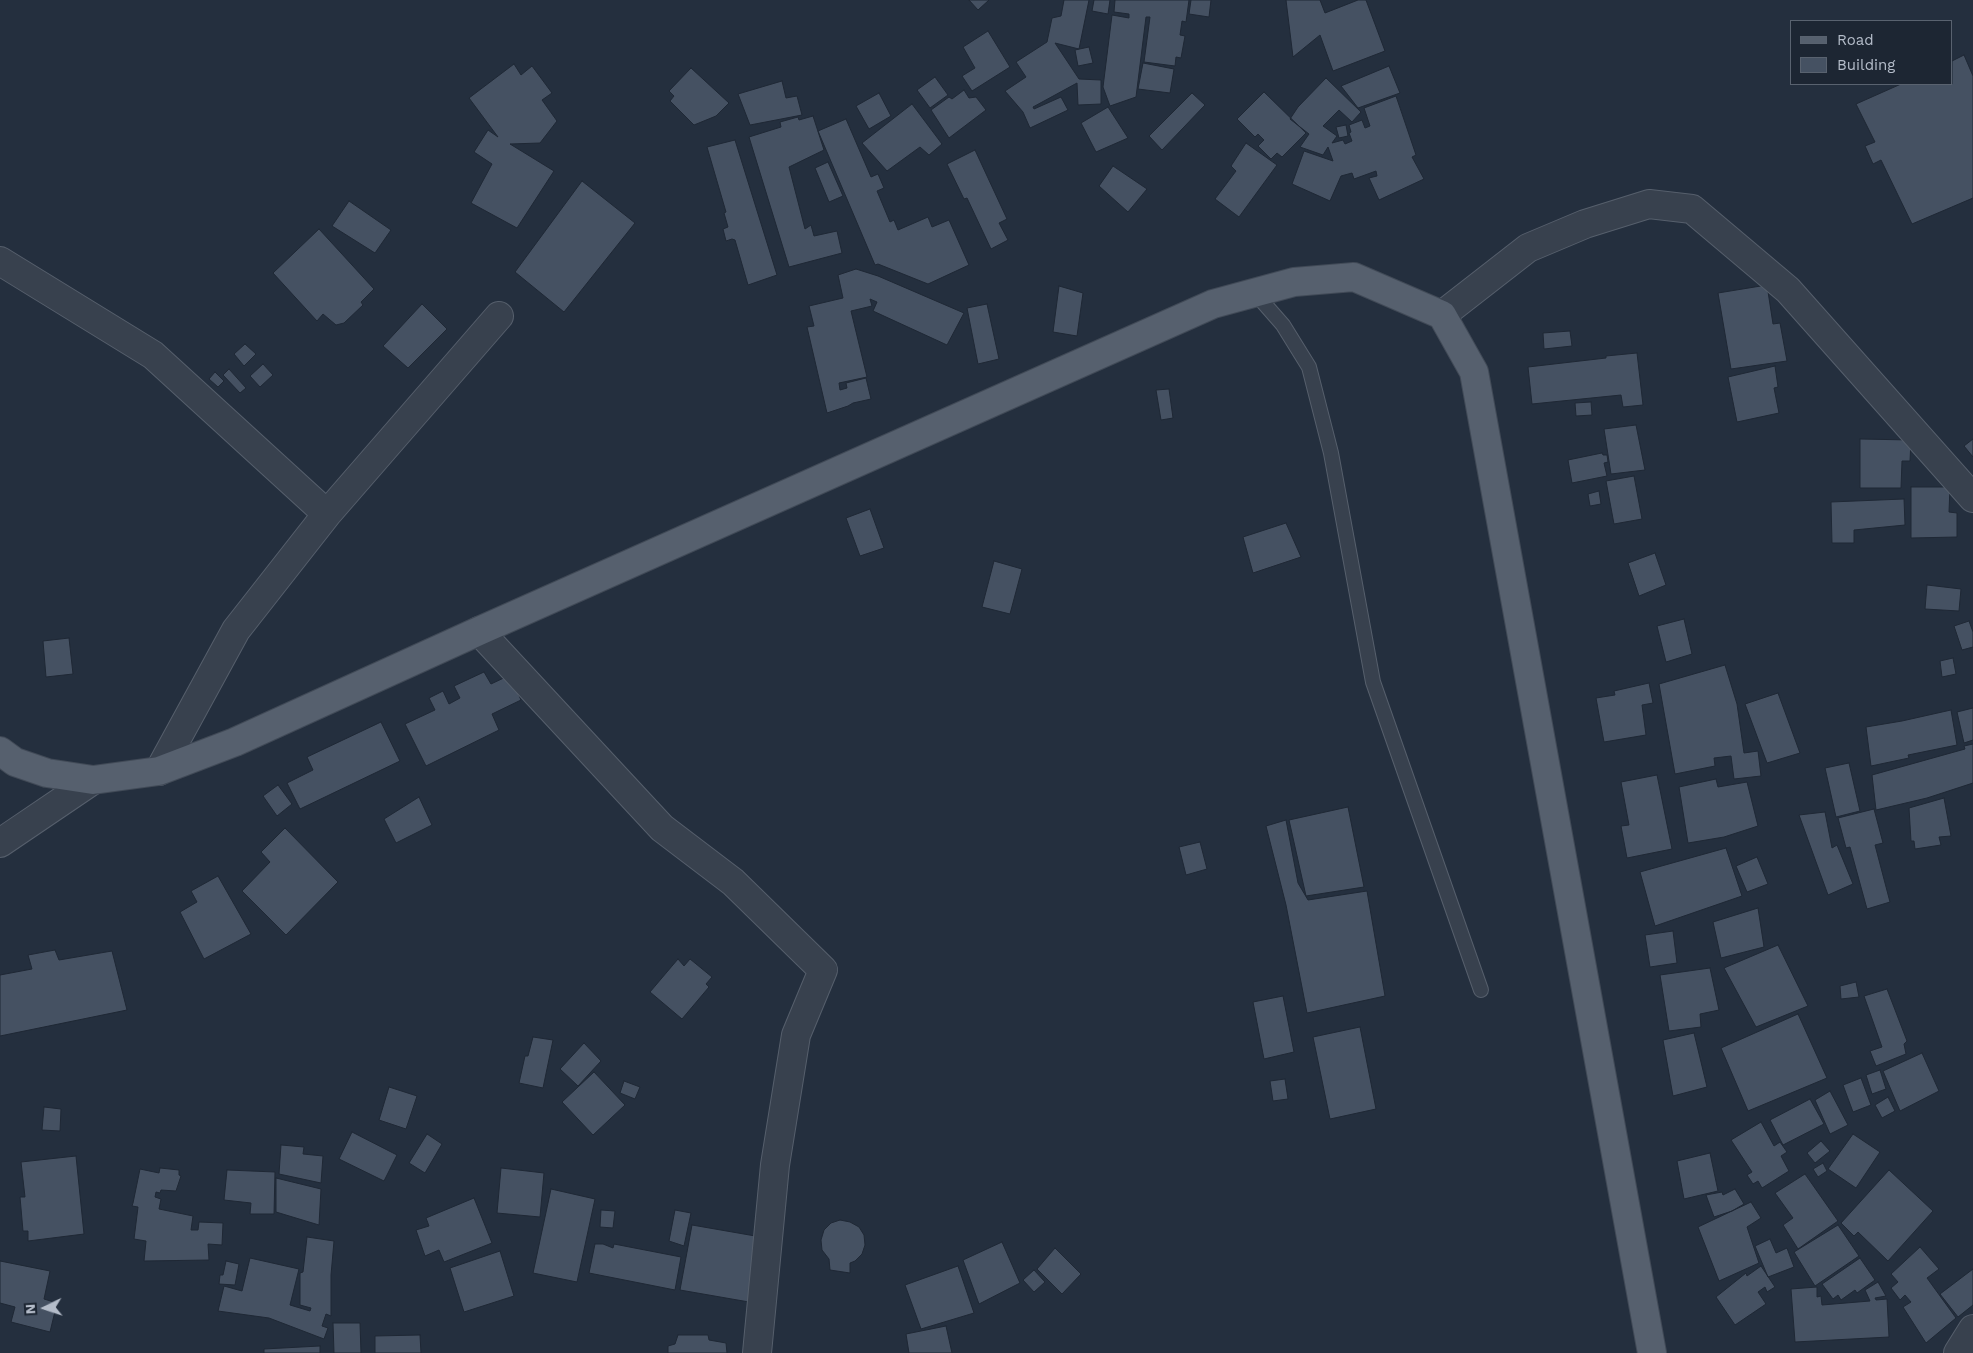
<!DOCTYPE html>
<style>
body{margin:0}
#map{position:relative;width:1973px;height:1353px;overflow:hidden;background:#242f3e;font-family:"Work Sans",sans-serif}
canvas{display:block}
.legend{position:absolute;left:1790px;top:20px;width:162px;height:65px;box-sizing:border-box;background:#1d2633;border:1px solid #59626f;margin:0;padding:6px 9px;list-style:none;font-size:15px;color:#b4bcc9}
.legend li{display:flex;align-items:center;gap:10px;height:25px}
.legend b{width:25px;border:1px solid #59626f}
.north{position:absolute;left:20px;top:1283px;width:50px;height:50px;-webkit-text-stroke:4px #1d2633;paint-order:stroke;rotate:266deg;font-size:14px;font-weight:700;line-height:20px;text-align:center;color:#b4bcc9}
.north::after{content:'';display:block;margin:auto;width:18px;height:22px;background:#b4bcc9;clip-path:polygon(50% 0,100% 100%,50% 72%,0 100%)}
</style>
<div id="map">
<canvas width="1973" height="1353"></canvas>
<ul class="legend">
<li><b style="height:6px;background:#56606e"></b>Road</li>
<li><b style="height:14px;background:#455162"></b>Building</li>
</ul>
<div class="north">N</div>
</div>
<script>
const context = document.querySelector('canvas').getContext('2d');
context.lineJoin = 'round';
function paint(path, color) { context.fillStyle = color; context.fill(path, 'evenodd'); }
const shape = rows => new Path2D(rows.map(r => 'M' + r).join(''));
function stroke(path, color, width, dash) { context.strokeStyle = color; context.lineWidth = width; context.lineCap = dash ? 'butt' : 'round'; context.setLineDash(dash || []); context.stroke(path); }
const building = shape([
 [969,0,989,0,978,10,969,0],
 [1064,0,1089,0,1079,49,1055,43,1079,79,1101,80,1101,104,1078,105,1077,83,1033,107,1034,109,1061,97,1068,110,1030,128,1023,112,1005,91,1026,77,1016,62,1047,42,1052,18,1061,16,1064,0],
 [1094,0,1110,0,1108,14,1092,11,1094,0],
 [1115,0,1189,0,1186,22,1182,21,1180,35,1185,36,1181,58,1176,57,1175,66,1144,62,1150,17,1146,17,1136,97,1110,106,1103,87,1112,15,1129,18,1129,14,1114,12,1115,0],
 [1191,0,1211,0,1209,17,1189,14,1191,0],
 [1286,0,1320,0,1325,13,1358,0,1366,0,1385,51,1333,71,1320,35,1293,57,1286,0],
 [988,31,1010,67,972,91,962,76,975,68,963,47,988,31],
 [1089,47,1093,63,1078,66,1075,50,1089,47],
 [1964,55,1973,76,1973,198,1912,224,1881,160,1873,164,1865,146,1875,142,1856,104,1901,84,1952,84,1952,61,1964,55],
 [1143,63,1174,69,1170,93,1138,89,1143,63],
 [514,64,521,75,532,66,552,93,542,100,557,121,540,143,510,144,554,171,517,228,471,203,492,164,474,152,488,130,498,137,469,98,514,64],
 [1389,66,1400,93,1358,108,1341,86,1389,66],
 [691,68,729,103,716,116,694,125,670,101,674,96,669,91,691,68],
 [935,77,948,95,930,108,917,90,935,77],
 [1326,78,1361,112,1352,122,1339,110,1323,126,1337,136,1332,143,1343,140,1345,144,1352,141,1349,133,1351,132,1349,125,1362,120,1365,128,1370,126,1364,108,1396,96,1416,155,1412,157,1424,179,1379,200,1369,178,1377,176,1376,171,1354,179,1352,173,1341,176,1330,201,1292,184,1304,151,1333,161,1328,147,1323,155,1300,147,1309,134,1290,119,1298,107,1326,78],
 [782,81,786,98,797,96,802,115,750,125,738,94,782,81],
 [964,90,969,98,976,97,986,110,949,138,931,110,949,97,952,99,964,90],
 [1264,92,1306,133,1282,157,1277,153,1271,159,1258,146,1264,140,1258,134,1255,137,1237,119,1264,92],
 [879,93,891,116,869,129,856,106,879,93],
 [1192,93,1205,105,1162,150,1149,136,1192,93],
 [912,104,942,144,929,155,920,147,887,171,862,143,912,104],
 [1108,107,1128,138,1096,152,1081,123,1108,107],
 [813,116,824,150,789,167,805,229,811,225,814,236,837,231,842,253,789,267,749,137,781,127,780,122,798,117,799,120,813,116],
 [846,119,871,177,878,174,884,188,877,191,890,222,894,220,898,230,928,217,932,227,949,220,969,265,928,284,878,264,875,265,818,131,846,119],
 [1346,125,1348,136,1339,138,1336,127,1346,125],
 [735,140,777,275,748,285,735,240,732,239,726,241,723,229,728,227,724,213,726,212,707,147,735,140],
 [1246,143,1277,165,1239,217,1215,199,1236,171,1231,166,1246,143],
 [975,150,1007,219,999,223,1008,240,991,249,967,198,964,199,947,164,975,150],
 [828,162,843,196,829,202,815,168,828,162],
 [1113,166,1147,189,1128,212,1099,186,1113,166],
 [582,181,635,223,564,312,515,272,582,181],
 [349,201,391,230,375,253,332,226,349,201],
 [319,229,374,289,361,302,363,305,344,323,336,325,323,314,317,321,273,273,319,229],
 [856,269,878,276,964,313,947,345,873,311,877,302,870,299,872,306,851,311,867,377,839,383,840,390,847,388,846,383,866,378,871,399,853,403,848,406,827,413,807,327,814,326,809,306,843,298,838,275,856,269],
 [1767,285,1773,324,1780,323,1787,361,1731,369,1718,293,1767,285],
 [1059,286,1083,293,1077,336,1053,332,1059,286],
 [422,304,447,329,408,368,383,346,422,304],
 [987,304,999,359,978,364,967,308,987,304],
 [1570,331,1572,346,1544,349,1543,333,1570,331],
 [245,344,256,354,244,366,234,354,245,344],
 [1637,353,1643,405,1623,407,1621,395,1532,404,1528,367,1606,358,1606,356,1637,353],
 [263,364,273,375,260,387,250,376,263,364],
 [1775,366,1778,387,1774,388,1779,413,1737,422,1728,377,1775,366],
 [229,369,246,388,240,393,223,375,229,369],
 [215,372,224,381,218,387,209,379,215,372],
 [1169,389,1173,418,1161,420,1156,390,1169,389],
 [1591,402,1592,415,1576,416,1575,403,1591,402],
 [1636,425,1645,470,1611,474,1604,429,1636,425],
 [1860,439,1911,440,1910,461,1902,461,1901,488,1860,488,1860,439],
 [1973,439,1973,457,1964,446,1973,439],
 [1602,453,1603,455,1607,455,1608,462,1604,463,1607,476,1572,483,1568,460,1602,453],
 [1634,476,1642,519,1614,524,1606,481,1634,476],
 [1911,487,1950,487,1949,512,1957,513,1957,537,1911,538,1911,487],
 [1599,491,1601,504,1590,506,1588,494,1599,491],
 [1904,499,1905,525,1854,530,1854,543,1832,543,1831,502,1904,499],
 [870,509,884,548,860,556,846,518,870,509],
 [1286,523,1301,557,1253,573,1243,537,1286,523],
 [1655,553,1666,585,1639,596,1628,563,1655,553],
 [994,561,1022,569,1010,614,982,607,994,561],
 [1927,585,1961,589,1959,611,1925,609,1927,585],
 [1684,619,1692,654,1666,662,1657,626,1684,619],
 [1969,621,1973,632,1973,647,1962,650,1954,626,1969,621],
 [69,638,73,674,46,677,43,641,69,638],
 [1953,658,1956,674,1942,677,1940,661,1953,658],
 [1725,665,1737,704,1744,753,1758,751,1761,776,1734,779,1731,756,1714,758,1715,766,1675,774,1659,684,1725,665],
 [484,672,491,684,510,675,521,700,492,714,499,730,426,766,405,724,435,710,429,698,443,691,449,704,460,698,454,686,484,672],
 [1649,683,1653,703,1642,705,1646,735,1604,742,1596,698,1615,695,1614,691,1649,683],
 [1778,693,1800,753,1767,763,1745,704,1778,693],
 [1973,708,1973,740,1964,743,1957,712,1973,708],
 [1951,710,1957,745,1908,755,1909,758,1871,766,1866,727,1902,721,1951,710],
 [381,722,400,761,300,809,287,783,313,770,307,757,381,722],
 [1973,744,1973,783,1927,798,1876,810,1872,775,1965,749,1964,746,1973,744],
 [1849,763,1860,811,1836,817,1825,768,1849,763],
 [1657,775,1672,849,1627,858,1621,826,1629,825,1621,782,1657,775],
 [1716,779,1718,787,1747,782,1758,826,1724,837,1688,843,1679,787,1716,779],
 [278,785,292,804,277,816,263,796,278,785],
 [419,797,432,825,396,843,384,819,419,797],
 [1944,798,1951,836,1939,837,1941,845,1915,849,1914,841,1911,841,1909,808,1944,798],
 [1348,807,1364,887,1306,896,1289,820,1348,807],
 [1874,809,1883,843,1875,845,1890,902,1867,909,1850,847,1846,848,1838,818,1874,809],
 [1825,812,1832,848,1837,845,1853,884,1828,895,1799,815,1825,812],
 [1286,820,1298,883,1308,900,1367,891,1385,996,1307,1013,1286,905,1266,826,1286,820],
 [285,828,338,882,286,935,242,891,270,862,261,852,285,828],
 [1200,842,1207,869,1186,875,1179,847,1200,842],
 [1726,848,1742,896,1655,926,1640,872,1726,848],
 [1757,857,1768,884,1747,892,1736,866,1757,857],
 [218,876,251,934,204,959,180,912,197,902,191,891,218,876],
 [1758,908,1764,947,1721,958,1713,922,1758,908],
 [1673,931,1677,963,1650,967,1645,935,1673,931],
 [1778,945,1808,1006,1756,1027,1724,968,1778,945],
 [55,950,59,960,112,951,127,1010,0,1036,0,975,32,969,28,955,55,950],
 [678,959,684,966,690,959,712,977,706,984,709,987,682,1019,650,992,678,959],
 [1710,968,1719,1010,1700,1014,1701,1027,1669,1031,1660,975,1710,968],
 [1856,982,1859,997,1841,999,1840,986,1856,982],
 [1887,989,1907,1041,1904,1044,1906,1054,1876,1066,1870,1051,1882,1047,1864,996,1887,989],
 [1283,996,1294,1052,1264,1059,1253,1002,1283,996],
 [1798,1014,1827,1078,1748,1111,1721,1048,1798,1014],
 [1360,1027,1376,1109,1330,1119,1313,1037,1360,1027],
 [1694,1033,1707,1087,1673,1096,1663,1040,1694,1033],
 [533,1037,553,1040,543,1088,519,1083,525,1056,528,1056,533,1037],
 [584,1043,601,1061,578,1086,560,1069,584,1043],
 [1922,1053,1939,1091,1900,1111,1883,1071,1922,1053],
 [1880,1070,1886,1089,1872,1094,1866,1075,1880,1070],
 [594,1072,625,1105,593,1135,562,1102,594,1072],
 [1861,1078,1871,1105,1853,1112,1843,1085,1861,1078],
 [1285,1079,1288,1099,1273,1101,1270,1081,1285,1079],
 [624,1081,640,1087,635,1099,620,1093,624,1081],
 [389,1087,417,1096,406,1129,379,1120,389,1087],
 [1830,1091,1848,1125,1830,1134,1815,1100,1830,1091],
 [1888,1097,1895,1111,1882,1118,1875,1105,1888,1097],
 [1810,1099,1824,1124,1783,1145,1770,1120,1810,1099],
 [44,1107,61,1109,60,1131,42,1130,44,1107],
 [1761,1122,1774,1146,1780,1142,1787,1152,1781,1156,1789,1171,1762,1188,1758,1181,1753,1184,1747,1175,1752,1172,1731,1140,1761,1122],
 [352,1132,397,1155,384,1181,339,1159,352,1132],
 [427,1134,442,1144,425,1173,409,1163,427,1134],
 [1853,1134,1880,1152,1856,1188,1828,1169,1853,1134],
 [1821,1141,1830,1151,1815,1163,1807,1153,1821,1141],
 [281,1145,304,1147,303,1154,323,1156,321,1183,279,1174,281,1145],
 [1710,1153,1718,1191,1684,1199,1677,1161,1710,1153],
 [76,1156,84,1234,28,1241,28,1231,23,1231,20,1197,25,1197,21,1162,76,1156],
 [1823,1163,1827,1171,1818,1177,1813,1169,1823,1163],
 [160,1168,179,1170,179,1175,181,1176,176,1191,161,1190,160,1193,156,1192,155,1197,161,1199,159,1209,193,1216,191,1230,198,1230,199,1222,223,1223,222,1245,208,1244,209,1260,144,1261,146,1241,134,1239,138,1207,132,1206,133,1203,140,1169,159,1173,160,1168],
 [501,1168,544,1173,540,1217,497,1213,501,1168],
 [227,1170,275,1172,274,1214,250,1214,251,1203,224,1200,227,1170],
 [1889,1170,1933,1211,1888,1261,1858,1232,1854,1236,1841,1223,1889,1170],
 [1805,1174,1838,1221,1798,1249,1783,1225,1793,1218,1775,1193,1805,1174],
 [276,1178,321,1189,319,1225,276,1212,276,1178],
 [551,1189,595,1199,577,1282,533,1273,551,1189],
 [1735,1189,1744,1204,1732,1211,1714,1217,1706,1195,1722,1192,1723,1195,1735,1189],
 [474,1198,492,1243,444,1262,439,1250,425,1256,416,1230,429,1226,426,1218,474,1198],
 [1751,1202,1761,1218,1747,1227,1759,1263,1719,1281,1698,1227,1751,1202],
 [601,1210,615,1211,613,1228,600,1227,601,1210],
 [675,1210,691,1213,684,1246,669,1241,675,1210],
 [840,1220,850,1222,859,1227,864,1235,865,1245,862,1254,855,1261,850,1263,850,1273,830,1270,829,1259,822,1250,821,1240,824,1230,831,1223,840,1220],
 [692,1225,761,1237,749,1302,680,1290,692,1225],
 [1838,1225,1859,1256,1815,1286,1794,1252,1838,1225],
 [307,1237,334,1241,331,1275,331,1316,326,1314,322,1326,328,1328,324,1339,269,1318,218,1311,224,1286,242,1291,250,1258,299,1269,290,1305,310,1311,311,1308,300,1305,300,1273,303,1272,307,1237],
 [1770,1239,1776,1253,1787,1248,1794,1267,1768,1277,1755,1246,1770,1239],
 [1002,1242,1020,1283,979,1304,963,1260,1002,1242],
 [595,1244,603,1244,613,1248,614,1244,681,1257,675,1290,589,1273,595,1244],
 [1920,1247,1939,1269,1927,1278,1956,1318,1926,1343,1903,1307,1911,1302,1905,1295,1900,1300,1891,1288,1898,1282,1891,1274,1920,1247],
 [1055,1248,1081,1274,1062,1294,1037,1269,1055,1248],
 [500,1251,514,1296,464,1312,450,1268,500,1251],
 [1860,1258,1875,1280,1857,1293,1855,1290,1841,1300,1838,1295,1833,1299,1822,1284,1860,1258],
 [0,1261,50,1271,44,1299,57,1303,50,1332,11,1322,15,1307,0,1303,0,1261],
 [226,1261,239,1264,235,1285,219,1284,220,1275,223,1275,226,1261],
 [958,1266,974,1313,921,1329,905,1285,958,1266],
 [1761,1266,1775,1287,1767,1292,1765,1287,1758,1292,1766,1304,1735,1325,1716,1297,1746,1273,1747,1276,1761,1266],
 [1973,1269,1973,1305,1958,1317,1940,1294,1973,1269],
 [1034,1270,1045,1282,1034,1292,1023,1280,1034,1270],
 [1878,1282,1886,1296,1875,1298,1876,1300,1887,1299,1889,1337,1795,1342,1791,1289,1817,1287,1817,1297,1821,1296,1822,1305,1870,1301,1865,1290,1878,1282],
 [333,1323,360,1323,361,1353,334,1353,333,1323],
 [946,1326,952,1353,909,1353,906,1334,946,1326],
 [420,1335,421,1353,375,1353,375,1336,420,1335],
 [678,1335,708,1335,709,1340,726,1343,727,1353,668,1353,668,1346,675,1344,678,1335],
 [320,1346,320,1353,264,1353,264,1349,320,1346]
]);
paint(building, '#455162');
stroke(building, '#1f2835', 1);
const lane = shape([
 [1255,293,1283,325,1309,367,1331,453,1373,682,1481,990]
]);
const street = shape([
 [0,261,153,355,327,514],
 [1442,315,1528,248,1585,224,1649,204,1692,209,1788,290,1973,498],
 [479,631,662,828,733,882,823,970,796,1035,775,1165,757,1353],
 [159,771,236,630,327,514,499,316],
 [0,843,93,780],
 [1958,1353,1973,1329]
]);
const primary = shape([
 [0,751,15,762,47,773,93,780,159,771,235,742,479,631,1213,304,1294,282,1354,277,1442,315,1474,372,1652,1353]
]);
stroke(lane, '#565f6c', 16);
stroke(street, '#565f6c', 30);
stroke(primary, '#414a57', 30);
stroke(lane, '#38414e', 14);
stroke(street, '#38414e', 28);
stroke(primary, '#56606e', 28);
</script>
